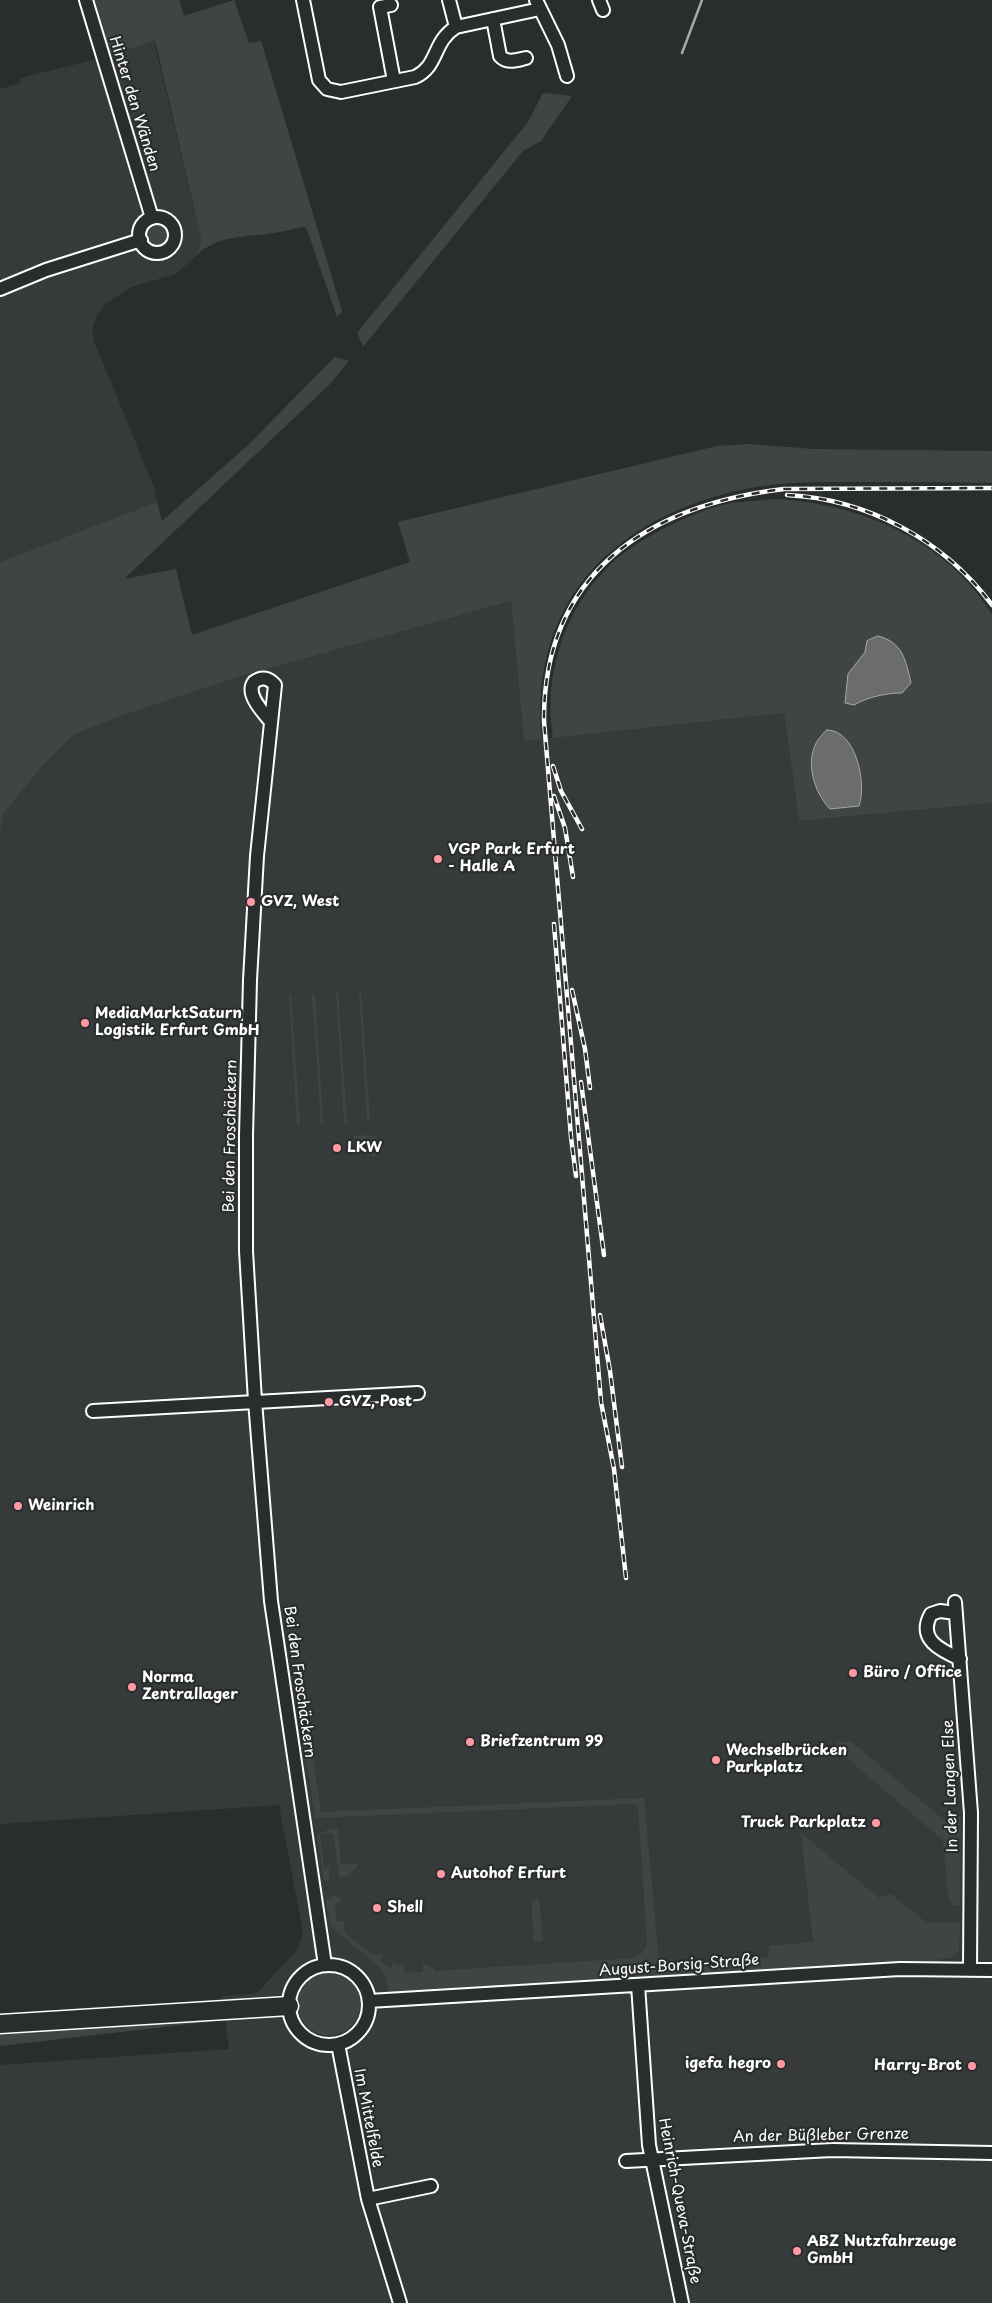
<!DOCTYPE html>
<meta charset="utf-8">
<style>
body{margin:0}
canvas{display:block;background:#2a2d2e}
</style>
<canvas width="992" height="2303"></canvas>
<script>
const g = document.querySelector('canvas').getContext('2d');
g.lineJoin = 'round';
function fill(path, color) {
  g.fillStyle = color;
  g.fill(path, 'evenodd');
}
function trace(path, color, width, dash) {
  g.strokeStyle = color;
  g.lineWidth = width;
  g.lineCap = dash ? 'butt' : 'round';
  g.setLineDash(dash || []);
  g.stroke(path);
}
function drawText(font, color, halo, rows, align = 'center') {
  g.font = font + ' "Playpen Sans",sans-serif';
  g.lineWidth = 4.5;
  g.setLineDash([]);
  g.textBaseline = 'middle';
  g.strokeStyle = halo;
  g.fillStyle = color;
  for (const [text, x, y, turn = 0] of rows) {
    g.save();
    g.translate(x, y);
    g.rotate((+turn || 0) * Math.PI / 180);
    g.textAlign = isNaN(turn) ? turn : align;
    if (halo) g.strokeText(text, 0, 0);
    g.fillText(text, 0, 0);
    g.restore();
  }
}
const built = new Path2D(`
 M155,40V46L201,238L198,254L176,274L131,287L119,295L106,304L97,315L92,329L94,341L155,490L157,502L0,562V89L20,83V78L110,56Z
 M511,601L524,741L784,713L799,821L992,803V2303H0V2065L229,2049L222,1996L257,1993L298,1949L303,1932L279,1805L0,1824V832L4,813L39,770L75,734L126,714L242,676Z`);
const green = new Path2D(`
 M93,0H179L184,16L234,0L249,43L261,41L342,311L337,317L306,227C296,227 288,231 279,232C250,238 221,233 198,254L201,238L155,40L110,56Z
 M543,93L572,96L541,141L523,151L363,347L357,333L528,122Z
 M147 235a10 10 0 1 1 20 0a10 10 0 1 1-20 0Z
 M335,357L349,361L329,385L124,579L176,569L192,635L410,562L398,522L717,446L749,444L813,449L992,451V483C949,482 906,482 863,482C826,482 787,481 750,488C618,514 528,599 542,739L524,741L511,601L242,676L126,714L75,734L39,770L4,813L0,832V562L157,502L162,521L247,446Z
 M776,499C859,503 946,540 992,614V803L799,821L784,713L553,738C543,675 564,610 610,565C625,550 645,539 663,529C683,519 704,509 727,504C743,501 759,501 776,499ZM865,652L908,669L911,683L902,693H887L862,700L848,674ZM827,730H833L830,809C809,787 814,764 818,737Z
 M359,991H361L370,1121H367Z
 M336,992H338L347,1122L344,1123Z
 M312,994H315L323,1124H321Z
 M289,995H291L300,1125L297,1126Z
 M370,1135L376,1137L380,1145L379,1153L373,1157L366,1154L353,1136Z
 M301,1679L321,1812L644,1798L659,1963L768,1957L769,1946L813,1942L801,1833L879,1898L891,1894L927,1923H960L959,1950L952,1958L938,1959V1964L401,1994L388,1992L386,1978L381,1968L333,1929L329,1919L326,1900L333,1895L340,1898L341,1902L335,1904L337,1922L344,1921L345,1933L374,1955H384L380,1960L390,1968L394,1963L398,1966L403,1965L404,1973L423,1972V1964L434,1968V1971L635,1958V1955L642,1953L647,1945L638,1807L633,1804L315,1818L294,1681Z
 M837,1742H852L945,1821L950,1815L961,1817L960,1905H953L948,1898L943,1840L836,1749Z
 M330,1829H338L341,1864H359L346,1877H339L333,1833L320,1835L324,1867L330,1866L329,1880L324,1881L317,1835Z
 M539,1899L543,1941L534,1942L531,1900Z
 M298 2004a31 31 0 1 1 62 0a31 31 0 1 1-62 0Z
 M216,2021L0,2046V2035L87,2027Z`);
const water = new Path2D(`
 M878,636C903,642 906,661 911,683L902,693C886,693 868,697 854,705L845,703L848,674L865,652L867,641Z
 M827,730C856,730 867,783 859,806L830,809C810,788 802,749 827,730Z`);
const stream = new Path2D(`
 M682,53L702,0`);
const minor = new Path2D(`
 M86,0L152,218
 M303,0L319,80L327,89L341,92L415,77C439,66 432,42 456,27L540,9
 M449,0L456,27
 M536,0L558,45L567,76
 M599,0L603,10
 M391,5L380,7L394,81
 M493,19L500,56C507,64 517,60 526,58
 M139 235a18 18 0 1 1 36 0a18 18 0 1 1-36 0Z
 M0,289L46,270L141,240
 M271,722C263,712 245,694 254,682C262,676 269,678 275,685L257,856L250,980L246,1135V1251L255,1401L271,1601L325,1965
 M93,1411L418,1393
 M955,1602L971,1813L970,1969
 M956,1613L940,1611L931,1614C917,1639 940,1650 960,1659
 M289 2005a40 40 0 1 1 80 0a40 40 0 1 1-80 0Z
 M638,1985L649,2145L682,2303
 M369,2001L900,1969L992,1970
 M338,2044L368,2199L400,2303
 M626,2161L832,2150L992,2153
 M368,2199L431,2186`);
const highway = new Path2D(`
 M0,2024L289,2006`);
const rail = new Path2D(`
 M787,495C867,499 944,540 992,605
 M553,766L561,791L582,829
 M554,796L565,828L573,877
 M554,924L571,1137L576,1176
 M572,990L585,1049L590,1088
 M581,1082L604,1255
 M600,1315L610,1371L622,1467
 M626,1578L614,1469L601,1402L544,721C543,573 649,505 784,489L992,488`);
const markers = [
 [438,859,5,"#ff9aa2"],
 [251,902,5,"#ff9aa2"],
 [85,1023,5,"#ff9aa2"],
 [337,1148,5,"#ff9aa2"],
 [329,1402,5,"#ff9aa2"],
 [18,1506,5,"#ff9aa2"],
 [853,1673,5,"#ff9aa2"],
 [132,1687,5,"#ff9aa2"],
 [470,1742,5,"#ff9aa2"],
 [716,1760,5,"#ff9aa2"],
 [876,1823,5,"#ff9aa2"],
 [441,1874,5,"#ff9aa2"],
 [377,1908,5,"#ff9aa2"],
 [781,2064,5,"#ff9aa2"],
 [972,2066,5,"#ff9aa2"],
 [797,2251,5,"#ff9aa2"]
];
const streetNames = [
 ["Hinter den Wänden",134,104,73],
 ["Bei den Froschäckern",231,1136,-89],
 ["Bei den Froschäckern",299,1682,82],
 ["In der Langen Else",951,1786,-92],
 ["August-Borsig-Straße",679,1966,-4],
 ["Im Mittelfelde",368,2118,79],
 ["An der Büßleber Grenze",821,2136,-1],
 ["Heinrich-Queva-Straße",679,2201,79]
];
const poiNames = [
 ["VGP Park Erfurt",448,850],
 ["- Halle A",448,867],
 ["GVZ, West",261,902],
 ["MediaMarktSaturn",95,1014],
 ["Logistik Erfurt GmbH",95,1031],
 ["LKW",347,1148],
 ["GVZ, Post",339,1402],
 ["Weinrich",28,1506],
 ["Büro / Office",863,1673],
 ["Norma",142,1678],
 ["Zentrallager",142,1695],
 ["Briefzentrum 99",480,1742],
 ["Wechselbrücken",726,1751],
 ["Parkplatz",726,1768],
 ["Truck Parkplatz",866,1823,"right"],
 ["Autohof Erfurt",451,1874],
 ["Shell",387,1908],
 ["igefa hegro",771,2064,"right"],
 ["Harry-Brot",962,2066,"right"],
 ["ABZ Nutzfahrzeuge",807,2242],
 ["GmbH",807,2259]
];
fill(built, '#373a3b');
fill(green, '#414445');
fill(water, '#6a6c6d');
trace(water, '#a6a7a7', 1);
trace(stream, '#a6a7a7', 2.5);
trace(minor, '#fff', 16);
trace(highway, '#fff', 21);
trace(minor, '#2a2d2e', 12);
trace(highway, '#2a2d2e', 18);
trace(rail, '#fff', 4.5);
trace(rail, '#2a2d2e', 2.5, [8]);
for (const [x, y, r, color] of markers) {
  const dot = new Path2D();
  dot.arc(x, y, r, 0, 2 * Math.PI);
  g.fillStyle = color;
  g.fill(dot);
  trace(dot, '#2a2d2e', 2);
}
drawText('15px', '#fff', '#2a2d2e', streetNames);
drawText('bold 15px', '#fff', '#2a2d2e', poiNames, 'left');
</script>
